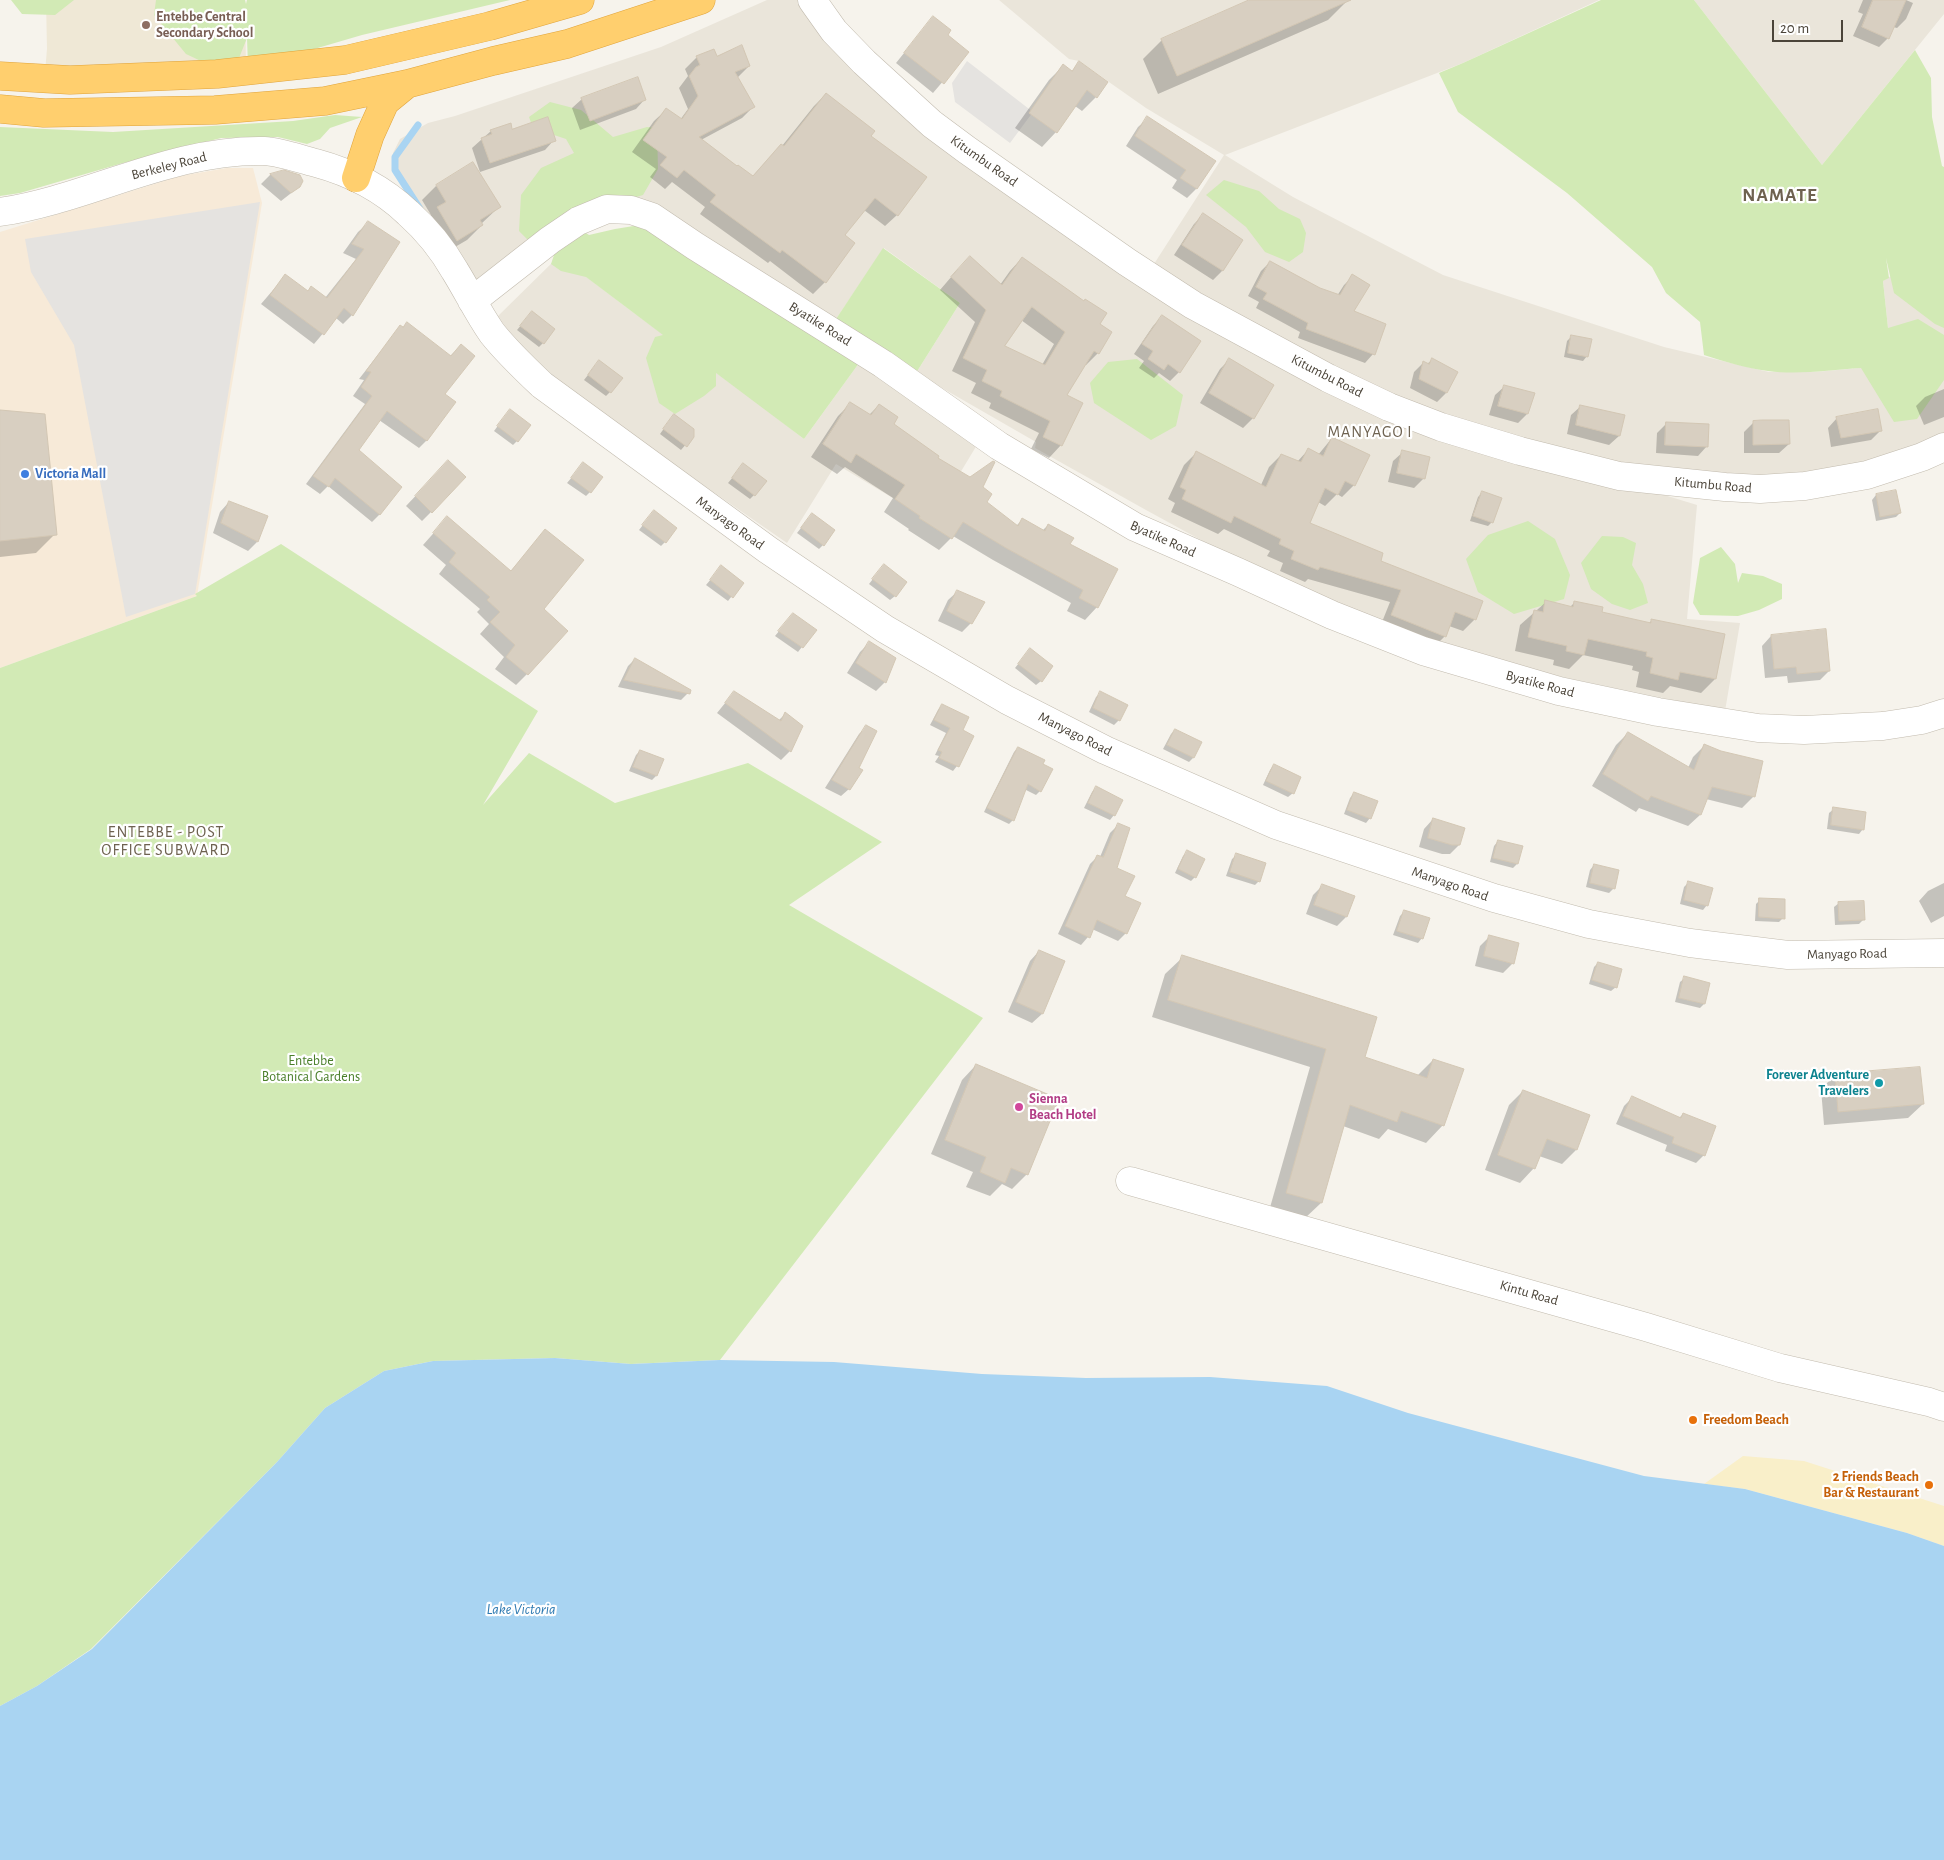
<!DOCTYPE html>
<style>
body{margin:0}
#map{position:relative;width:1944px;height:1860px;overflow:hidden;background:#f6f3ec;font-family:"Alegreya Sans",sans-serif}
canvas{display:block}
.scale{position:absolute;left:1772px;top:20px;width:71px;height:22px;box-sizing:border-box;border:2px solid #4b4439;border-top:0;padding-left:6px;font-size:15px;line-height:18px;white-space:nowrap;color:#4b4439;-webkit-text-stroke:4px #fff;paint-order:stroke}
</style>
<div id="map">
<canvas width="1944" height="1860"></canvas>
<div class="scale">20 m</div>
</div>
<script>
const g = document.querySelector('canvas').getContext('2d');
g.lineJoin = 'round';
function fill(path, color) {
  g.fillStyle = color;
  g.fill(path, 'evenodd');
}
function trace(path, color, width, dash) {
  g.strokeStyle = color;
  g.lineWidth = width;
  g.lineCap = dash ? 'butt' : 'round';
  g.setLineDash(dash || []);
  g.stroke(path);
}
function drawText(font, color, halo, rows, align = 'center') {
  g.font = font + ' "Alegreya Sans",sans-serif';
  g.lineWidth = 4.5;
  g.setLineDash([]);
  g.textBaseline = 'middle';
  g.strokeStyle = halo;
  g.fillStyle = color;
  for (const [text, x, y, turn = 0] of rows) {
    g.save();
    g.translate(x, y);
    g.rotate((+turn || 0) * Math.PI / 180);
    g.textAlign = isNaN(turn) ? turn : align;
    if (halo) g.strokeText(text, 0, 0);
    g.fillText(text, 0, 0);
    g.restore();
  }
}
const residential = new Path2D(`
 M767,0H801L839,49L1224,336L1661,494L1697,505L1687,619L1740,623L1725,711L1491,662L1373,618L1254,569L1146,510L1035,448L1036,442L916,373L960,303L884,248L834,322L646,203L538,243L472,289L393,172V153L400,139L428,123L455,116L661,47Z
 M999,0H1599L1463,63L1225,155L1293,197L1443,275L1664,347L1769,372H1815L1892,365L1883,281L1924,256L1944,238V442L1899,463L1724,483L1539,447L1369,387L1214,302L1154,264L1224,155L1146,108L1079,61L1069,59Z
 M1694,0H1944V14L1822,165Z
 M559,256L630,310L755,401L804,439L862,359L980,440L931,521L836,464L787,543L573,395L522,351L498,316Z`);
const commercial = new Path2D(`
 M227,168H253L262,203L197,596L0,668V232L180,176Z`);
const education = new Path2D(`
 M46,0H245L246,69L44,84L47,49Z`);
const green = new Path2D(`
 M11,0H74L55,15L22,14Z
 M156,0H245L246,4L247,0H510L362,35L246,69L248,66L247,38L239,58L222,71L186,54L154,15Z
 M1601,0H1694L1822,165L1915,50L1931,78L1932,117L1942,166L1944,167V328L1935,324L1894,293L1886,258L1889,278L1883,281L1888,328L1918,319L1944,335V380L1917,419L1894,422L1861,368C1831,370 1798,375 1768,371C1746,368 1725,362 1704,355L1700,322L1666,293L1652,267L1567,193L1458,112L1439,73L1463,63Z
 M550,102L581,110L613,137L647,127L657,128L658,169L643,195L620,202L533,245L519,231L521,195L541,168L574,153L566,139L533,128L529,117Z
 M335,115L362,117L330,128L320,139L307,144L278,137L221,138L123,163L20,193L0,196V127L113,132L293,121Z
 M1224,180L1259,191L1279,209L1300,219L1306,233L1303,252L1289,262L1265,252L1246,227L1206,195Z
 M646,224L862,359L804,439L716,373V386L704,396L675,414L659,403L646,358L655,337L663,335L586,277L561,271L551,264L557,246L586,233L589,235L615,229Z
 M883,248L960,303L916,373L834,322Z
 M1137,359L1183,395L1176,426L1151,440L1094,403L1090,383L1108,362Z
 M1528,521L1555,539L1570,575L1564,599L1514,614L1478,592L1466,559L1488,535Z
 M1602,536L1623,537L1636,543L1632,565L1643,584L1648,603L1630,610L1612,604L1591,589L1581,563Z
 M281,544L538,711L483,805L529,753L615,803L748,763L882,842L789,905L983,1018L720,1360L631,1364L555,1358L433,1361L384,1371L325,1408L277,1462L91,1649L37,1686L0,1706V668L197,596L195,594Z
 M1721,547L1735,564L1738,583L1742,573L1763,576L1782,584V599L1759,610L1738,616L1700,615L1693,603L1700,558Z`);
const sand = new Path2D(`
 M1743,1456L1804,1461L1944,1506V1546L1907,1533L1745,1489L1704,1484Z`);
const parking = new Path2D(`
 M967,61L1033,112L1010,143L955,102L952,83Z
 M260,202L195,594L126,617L74,345L31,272L25,239Z`);
const water = new Path2D(`
 M555,1358L631,1364L720,1360L834,1362L982,1374L1086,1378L1210,1377L1327,1386L1408,1413L1644,1476L1745,1489L1907,1533L1944,1546V1860H0V1706L37,1686L92,1649L277,1462L325,1408L384,1371L433,1361Z`);
const shadow = new Path2D(`
 M1253,0L1347,1L1328,20L1158,94L1143,59L1162,40Z
 M1863,0H1906L1913,3L1906,19L1897,28L1893,27L1888,38L1879,47L1853,36L1863,14L1858,12Z
 M933,17L946,35L968,52L933,93L896,63Z
 M697,57H717L749,66L737,78L753,107L742,118L701,140L752,177L781,145L782,146L814,106L826,94L870,136L897,215L885,226L864,210L843,236L854,243L825,282L813,294L770,261L768,263L700,214L705,207L672,182L665,189L650,177L656,169L632,152L654,121L666,110L680,120L688,109L679,88L688,76L685,69Z
 M1079,63L1096,97L1082,111L1075,106L1056,132L1042,147L1015,128L1049,80L1063,66L1071,72Z
 M582,99H645L636,109L580,130L572,108Z
 M1148,118L1214,161L1196,189L1187,198L1172,188L1177,180L1126,146L1138,127Z
 M491,131L554,140L545,150L480,172L472,148Z
 M284,172L299,187L281,201L261,184L270,175Z
 M436,186L499,207L481,224L482,225L467,240L443,254L424,223L431,215L422,200Z
 M1203,215L1241,240L1222,271L1213,280L1174,255L1194,224Z
 M368,223L399,242L352,315L343,324L336,318L314,344L261,304L285,276L307,292L311,288L325,298L356,259L343,253L358,232Z
 M1022,258L1098,325V353L1086,365L1085,364L1066,396L1061,445L1049,458L1031,449L1039,433L989,408L991,403L971,393L976,383L952,371L975,322L940,290L958,269L1000,285L1010,271ZM1021,320L1054,344L1042,365L1003,346Z
 M1270,262L1319,289L1337,296L1344,285L1353,276L1352,312L1373,354L1365,363L1298,338L1300,332L1256,308L1259,302L1248,296L1261,271Z
 M532,312L543,343L539,347L517,330Z
 M1162,317L1179,372L1170,381L1159,373L1154,378L1139,368L1144,361L1134,354L1153,326Z
 M400,327L450,356L461,346L427,440L419,448L379,420L357,450L380,514L372,522L328,486L320,494L306,484L365,404L353,396L364,380L359,379Z
 M1571,337L1587,356L1583,361L1564,357L1567,341Z
 M1229,360L1272,385L1253,418L1243,428L1200,403L1220,369Z
 M1432,360L1456,372L1446,393L1437,402L1410,388L1414,372L1424,362L1427,364Z
 M595,366L610,392L606,396L584,380Z
 M1505,386L1527,414L1518,423L1489,415L1495,395Z
 M1944,389V417L1924,425L1916,406L1925,397Z
 M851,403L869,415L879,405L892,425L936,458L981,488L986,503L1016,526L1022,520L1042,531L1048,525L1069,545L1097,607L1085,620L1067,611L1071,603L993,560L953,536L939,550L908,530L909,529L884,512L893,498L845,467L837,474L811,457L838,416Z
 M1581,406L1619,436L1609,445L1567,434L1571,415Z
 M0,411L55,534L36,553L0,557Z
 M506,415L517,441L513,445L494,431Z
 M1837,418L1881,430L1871,440L1831,447L1828,428Z
 M670,420L693,436L681,450L660,434Z
 M1667,423L1707,446L1698,456L1656,453L1657,433Z
 M1753,423L1789,444L1779,453H1744V432Z
 M1332,438L1354,485L1342,497L1337,494L1325,506L1318,502L1309,524L1380,562L1475,619L1463,631L1449,626L1445,636L1433,648L1380,627L1390,602L1308,579L1305,582L1280,571L1283,563L1267,556L1270,551L1224,529L1218,534L1171,512L1175,503L1168,499L1184,465L1196,453L1261,485L1269,467L1281,455L1297,462L1308,450L1318,455Z
 M1403,452L1424,478L1414,488L1388,482L1393,461Z
 M583,464L590,492L586,496L567,483Z
 M743,465L754,495L750,499L728,483Z
 M439,471L431,512L422,521L406,506Z
 M1482,493L1492,522L1488,526L1470,521L1478,497Z
 M1876,495L1900,513L1896,517L1876,521L1872,500Z
 M229,502L266,517L257,542L248,551L213,533L220,512Z
 M650,516L665,542L661,546L639,530Z
 M447,518L510,572L545,531L542,609L527,674L516,685L495,669L504,657L480,634L489,624L477,612L480,609L439,574L446,565L423,545Z
 M808,519L823,545L819,549L797,533Z
 M721,567L742,583L728,601L706,585Z
 M880,570L895,596L890,600L869,584Z
 M958,591L971,623L962,632L938,621L948,600Z
 M1546,602L1570,607L1575,602L1600,613L1648,624L1652,620L1715,679L1701,693L1670,686L1663,693L1636,687L1639,672L1632,670L1633,666L1583,655L1569,669L1553,665L1554,660L1515,651L1520,625Z
 M789,619L815,630L798,652L775,636Z
 M1771,636L1829,671L1820,680L1788,683L1787,676L1765,678L1762,646Z
 M869,643L885,682L876,691L847,673L860,652Z
 M1026,654L1041,681L1036,685L1015,668Z
 M635,659L688,693L681,700L618,687L628,666Z
 M734,692L778,721L785,714L790,751L781,760L717,713Z
 M1101,693L1119,720L1114,725L1089,712L1096,697Z
 M942,705L961,731L972,737L957,766L953,771L935,762L939,756L935,755L946,733L930,725L938,710Z
 M867,727L849,789L841,796L825,788L859,734Z
 M1175,730L1200,742L1193,758L1189,762L1163,749L1171,734Z
 M1628,733L1688,768L1693,757L1704,746L1754,796L1742,808L1706,799L1700,815L1688,826L1639,808L1636,812L1592,786L1616,745Z
 M1018,748L1040,791L1036,795L1024,789L1013,820L1009,824L984,812L1014,752Z
 M640,751L656,776L652,780L629,771L636,755Z
 M1274,765L1293,793L1288,797L1263,785L1270,770Z
 M1096,788L1114,815L1110,820L1084,808L1092,792Z
 M1354,793L1370,818L1366,823L1344,814L1350,798Z
 M1834,809L1863,829L1859,834L1827,829L1829,813Z
 M1433,819L1459,845L1450,854H1442L1419,847L1424,829Z
 M1118,825L1116,869L1123,897L1126,933L1118,941L1092,929L1088,937L1081,945L1058,934L1090,864L1098,856L1100,857L1110,833Z
 M1498,841L1517,864L1513,868L1490,862L1494,846Z
 M1188,852L1195,877L1191,881L1175,873L1183,856Z
 M1237,855L1259,881L1255,885L1226,876L1232,859Z
 M1594,865L1614,888L1609,893L1586,887L1590,870Z
 M1688,883L1707,905L1703,910L1680,904L1684,887Z
 M1944,883V916L1931,923L1919,901L1928,891Z
 M1322,886L1346,917L1337,926L1306,914L1313,895Z
 M1760,900L1783,918L1779,922L1755,921L1756,904Z
 M1839,903L1863,920L1859,924L1835,925L1834,907Z
 M1404,912L1422,938L1418,943L1393,935L1400,916Z
 M1489,937L1517,944L1512,964L1503,973L1475,966L1480,946Z
 M1039,951L1064,962L1042,1014L1032,1023L1008,1012L1030,961Z
 M1183,957L1364,1058L1417,1076L1433,1060L1443,1125L1426,1143L1388,1129L1379,1139L1343,1126L1321,1203L1303,1220L1269,1211L1310,1067L1152,1017L1165,974Z
 M1598,963L1616,987L1611,991L1589,984L1594,967Z
 M1685,978L1704,1004L1700,1008L1675,1002L1680,982Z
 M976,1065L1027,1174L1012,1189L1002,1184L990,1196L966,1187L973,1172L931,1154L962,1080Z
 M1835,1075L1923,1104L1908,1118L1824,1125L1821,1089Z
 M1523,1091L1588,1116L1576,1150L1562,1164L1539,1156L1534,1168L1520,1183L1485,1170L1509,1105Z
 M1632,1098L1679,1118L1683,1114L1704,1155L1696,1163L1665,1151L1667,1145L1616,1124L1624,1106Z`);
const stream = new Path2D(`
 M418,125L395,157V170L420,209`);
const building = new Path2D(`
 M1249,0H1351L1177,76L1161,39Z
 M1873,0H1906L1889,39L1862,27Z
 M933,16L951,30L948,35L969,52L944,84L904,53Z
 M742,45L750,66L735,72L755,107L699,137L737,166L738,165L753,176L781,144L784,146L826,93L875,131L871,136L927,177L898,216L875,198L845,235L855,243L826,283L782,250L780,253L710,202L716,195L684,170L677,178L660,165L667,157L643,140L666,108L682,119L698,96L689,76L696,67L700,65L696,56L714,49L717,56Z
 M1079,61L1108,82L1097,98L1087,90L1057,133L1029,113L1063,64L1072,71Z
 M638,77L646,100L590,121L581,98Z
 M1147,116L1216,161L1197,189L1180,178L1186,170L1135,136Z
 M548,117L556,141L490,163L481,138L492,134L490,130L511,123L512,129Z
 M473,162L501,207L480,220L483,225L457,241L437,207L446,202L436,185Z
 M284,170L300,175L303,181L300,187L291,193L270,174Z
 M1203,213L1243,240L1223,271L1182,245Z
 M368,221L400,242L353,316L344,308L324,335L270,295L285,274L308,291L311,286L327,298L364,249L352,244Z
 M970,256L1002,285L1022,257L1084,301L1085,299L1107,313L1100,324L1112,332L1099,354L1094,351L1067,395L1083,403L1062,446L1043,437L1050,421L1000,396L1002,391L982,381L987,370L963,358L986,310L951,277ZM1032,307L1065,332L1045,365L1005,346Z
 M1270,261L1320,288L1340,295L1352,274L1370,285L1354,311L1386,324L1375,355L1306,329L1308,323L1263,299L1267,293L1256,287Z
 M532,311L555,329L544,344L520,326Z
 M1162,315L1201,341L1180,373L1168,364L1164,370L1148,359L1153,351L1142,344Z
 M407,322L451,356L461,344L475,356L445,394L456,402L427,441L387,411L359,450L402,487L380,515L335,478L329,487L313,476L372,396L361,387L371,372L366,371L400,325L403,327Z
 M1571,335L1592,339L1588,357L1568,353Z
 M1229,358L1274,385L1254,419L1209,393Z
 M1432,358L1458,372L1447,393L1419,379L1423,361L1429,364Z
 M599,360L623,378L611,393L588,375Z
 M1504,385L1535,393L1528,414L1498,406Z
 M850,402L871,415L879,404L898,417L894,424L939,456L938,458L970,477L993,461L995,462L983,487L992,494L987,502L1018,526L1022,518L1045,531L1048,524L1074,538L1070,544L1118,569L1098,608L1079,598L1083,590L1006,548L963,522L952,539L919,518L920,516L895,499L905,485L856,454L851,463L823,444Z
 M1580,405L1625,415L1620,436L1576,425Z
 M510,409L531,425L518,442L497,426Z
 M1878,409L1882,431L1841,438L1836,417Z
 M0,410L45,414L57,535L0,541Z
 M674,414L694,429V437L687,447L663,429Z
 M1762,420H1789L1790,444L1753,445V421Z
 M1666,422L1709,424L1708,447L1665,445Z
 M1332,437L1370,455L1355,486L1345,481L1338,495L1325,488L1310,523L1383,553L1381,561L1483,601L1476,620L1455,612L1446,637L1391,615L1401,590L1320,567L1318,570L1291,559L1294,551L1279,544L1281,539L1234,516L1231,523L1182,499L1186,490L1180,487L1196,451L1266,487L1281,454L1301,462L1308,448L1323,456Z
 M1402,450L1430,457L1425,479L1397,473Z
 M448,460L466,477L432,513L415,496Z
 M583,462L603,477L591,493L571,478Z
 M743,463L767,481L755,496L732,478Z
 M1896,490L1901,513L1880,517L1876,494Z
 M1482,491L1502,498L1493,523L1473,516Z
 M229,501L268,516L258,542L221,523Z
 M654,510L677,528L666,543L642,525Z
 M812,513L835,530L824,546L801,528Z
 M447,516L511,571L545,529L584,560L544,609L568,631L528,675L506,657L515,645L490,622L500,612L487,600L490,597L449,562L456,553L433,533Z
 M884,564L907,582L896,597L872,579Z
 M721,565L744,583L733,598L710,580Z
 M957,590L985,602L972,624L947,611Z
 M1545,600L1573,607L1574,601L1603,607L1602,612L1651,623V619L1725,634L1716,679L1680,672L1678,680L1650,673L1653,658L1646,656L1647,652L1588,639L1584,655L1566,651L1567,646L1528,637L1534,610L1543,612Z
 M793,613L817,630L803,648L778,631Z
 M1826,629L1830,671L1797,674L1796,667L1774,669L1771,635Z
 M869,641L896,658L886,683L856,663Z
 M1030,648L1053,666L1042,682L1018,664Z
 M635,658L691,690L690,694L624,680Z
 M734,691L781,721L785,712L803,726L791,752L725,703Z
 M1100,691L1128,705L1120,721L1093,708Z
 M942,704L969,717L963,730L974,736L959,767L939,758L942,752L938,750L950,728L934,720Z
 M866,725L877,731L859,768L863,770L850,790L832,780Z
 M1175,729L1202,742L1194,758L1167,745Z
 M1628,732L1694,770L1704,744L1721,751L1763,761L1755,797L1712,787L1701,815L1651,796L1648,801L1603,774Z
 M1018,747L1045,760L1043,764L1053,769L1041,792L1028,784L1014,821L987,808Z
 M640,750L664,759L657,776L633,767Z
 M1274,764L1301,777L1294,794L1266,781Z
 M1096,786L1123,800L1115,816L1088,803Z
 M1354,792L1378,801L1371,819L1347,810Z
 M1833,807L1866,812L1864,830L1831,825Z
 M1433,818L1465,828L1460,845H1452L1428,838Z
 M1118,823L1130,828L1117,868L1135,876L1125,896L1141,903L1127,934L1097,920L1090,938L1065,926L1097,855L1103,857Z
 M1498,840L1523,846L1518,864L1493,858Z
 M1187,850L1205,859L1196,878L1178,869Z
 M1236,853L1266,863L1260,882L1230,872Z
 M1594,864L1619,870L1615,889L1590,883Z
 M1688,881L1713,888L1708,906L1684,900Z
 M1322,884L1355,896L1347,917L1314,905Z
 M1759,898L1785,899V919L1759,917Z
 M1864,901L1865,920L1839,921L1838,902Z
 M1404,910L1430,918L1423,939L1397,931Z
 M1489,935L1519,943L1514,964L1484,956Z
 M1039,950L1065,961L1043,1014L1016,1002Z
 M1182,955L1377,1017L1365,1057L1427,1078L1433,1059L1464,1069L1444,1126L1401,1111L1397,1122L1350,1105L1322,1203L1286,1193L1326,1049L1168,1000Z
 M1598,962L1622,969L1617,988L1592,980Z
 M1684,976L1710,983L1705,1004L1679,998Z
 M976,1064L1059,1099L1028,1175L1011,1168L1005,1183L980,1172L986,1157L945,1140Z
 M1920,1067L1924,1104L1838,1112L1835,1074Z
 M1523,1090L1590,1115L1577,1150L1547,1139L1535,1169L1498,1155Z
 M1632,1096L1681,1118L1683,1113L1716,1126L1705,1156L1672,1143L1674,1137L1623,1116Z`);
const street = new Path2D(`
 M812,0L834,31L864,62L932,124L967,150L1127,262L1193,305L1328,378L1389,407L1441,427L1520,451L1619,476L1725,487L1760,489L1805,486L1867,475L1922,457L1944,447
 M0,212C89,199 171,149 264,151C281,152 300,159 316,163C349,172 382,188 408,213C426,229 443,250 455,271C468,292 478,313 492,333C507,352 524,368 542,385L768,550L885,629L1007,700L1105,750L1276,825L1494,898L1589,924L1690,943L1788,955L1944,953
 M472,301L550,240L578,221L607,209L631,210L652,217L695,246L883,364L999,446L1135,527L1238,572L1332,615L1423,651L1559,691L1658,712L1758,728L1804,730L1883,726L1922,720L1944,713
 M1130,1181L1646,1327L1780,1368L1929,1402L1944,1407`);
const highway = new Path2D(`
 M0,76L70,80L217,74L345,60L490,26L580,0
 M0,109L44,113L215,110L325,101L407,84L493,61L567,44L701,0
 M356,178L370,135L385,102L407,84`);
const markers = [
 [146,25,5,"#8d6e63"],
 [25,474,5,"#3f7fe0"],
 [1879,1083,5,"#0f9aa8"],
 [1019,1107,5,"#d1479c"],
 [1693,1420,5,"#e8710a"],
 [1929,1485,5,"#e8710a"]
];
const educationNames = [
 ["Entebbe Central",156,17],
 ["Secondary School",156,33]
];
const streetNames = [
 ["Kitumbu Road",984,161,35],
 ["Berkeley Road",169,166,-14],
 ["Byatike Road",820,324,32],
 ["Kitumbu Road",1327,376,27],
 ["Kitumbu Road",1713,485,5],
 ["Manyago Road",730,523,36],
 ["Byatike Road",1163,539,24],
 ["Byatike Road",1540,684,15],
 ["Manyago Road",1075,734,27],
 ["Manyago Road",1450,884,19],
 ["Manyago Road",1847,954,-1],
 ["Kintu Road",1529,1293,16]
];
const shopNames = [
 ["Victoria Mall",35,474]
];
const parkNames = [
 ["Entebbe",311,1061],
 ["Botanical Gardens",311,1077]
];
const cultureNames = [
 ["Forever Adventure",1869,1075],
 ["Travelers",1869,1091]
];
const hotelNames = [
 ["Sienna",1029,1099],
 ["Beach Hotel",1029,1115]
];
const foodNames = [
 ["Freedom Beach",1703,1420],
 ["2 Friends Beach",1919,1477,"right"],
 ["Bar & Restaurant",1919,1493,"right"]
];
const waterNames = [
 ["Lake Victoria",521,1609]
];
const quarterNames = [
 ["MANYAGO I",1370,432],
 ["ENTEBBE - POST",166,832],
 ["OFFICE SUBWARD",166,850]
];
const districtNames = [
 ["NAMATE",1780,195]
];
fill(residential, '#eae5da');
fill(commercial, '#f7ead8');
fill(education, '#efe8d6');
fill(green, '#d2eab5');
fill(sand, '#f9efc9');
fill(parking, '#e5e3e0');
fill(water, '#a9d4f2');
fill(shadow, '#0003');
trace(stream, '#a9d4f2', 7);
fill(building, '#d8cfc1');
trace(building, '#d3c7b4', 1);
trace(street, '#c2bbae', 29);
trace(highway, '#e0a43c', 29);
trace(street, '#fff', 28);
trace(highway, '#ffcf6e', 28);
for (const [x, y, r, color] of markers) {
  const dot = new Path2D();
  dot.arc(x, y, r, 0, 2 * Math.PI);
  g.fillStyle = color;
  g.fill(dot);
  trace(dot, '#fff', 2);
}
drawText('bold 14px', '#785e54', '#fff', educationNames, 'left');
drawText('14px', '#4b4439', '#fff', streetNames);
drawText('bold 14px', '#366cbe', '#fff', shopNames, 'left');
drawText('14px', '#4a7f2a', '#fff', parkNames);
drawText('bold 14px', '#0d838f', '#fff', cultureNames, 'right');
drawText('bold 14px', '#b23c85', '#fff', hotelNames, 'left');
drawText('bold 14px', '#c56008', '#fff', foodNames, 'left');
drawText('italic 15px', '#2e7ab2', '#fff', waterNames);
g.letterSpacing = '1px';
drawText('16px', '#6e6250', '#fff', quarterNames);
g.letterSpacing = '0px';
g.letterSpacing = '1px';
drawText('bold 19px', '#6e6250', '#fff', districtNames);
g.letterSpacing = '0px';
</script>
